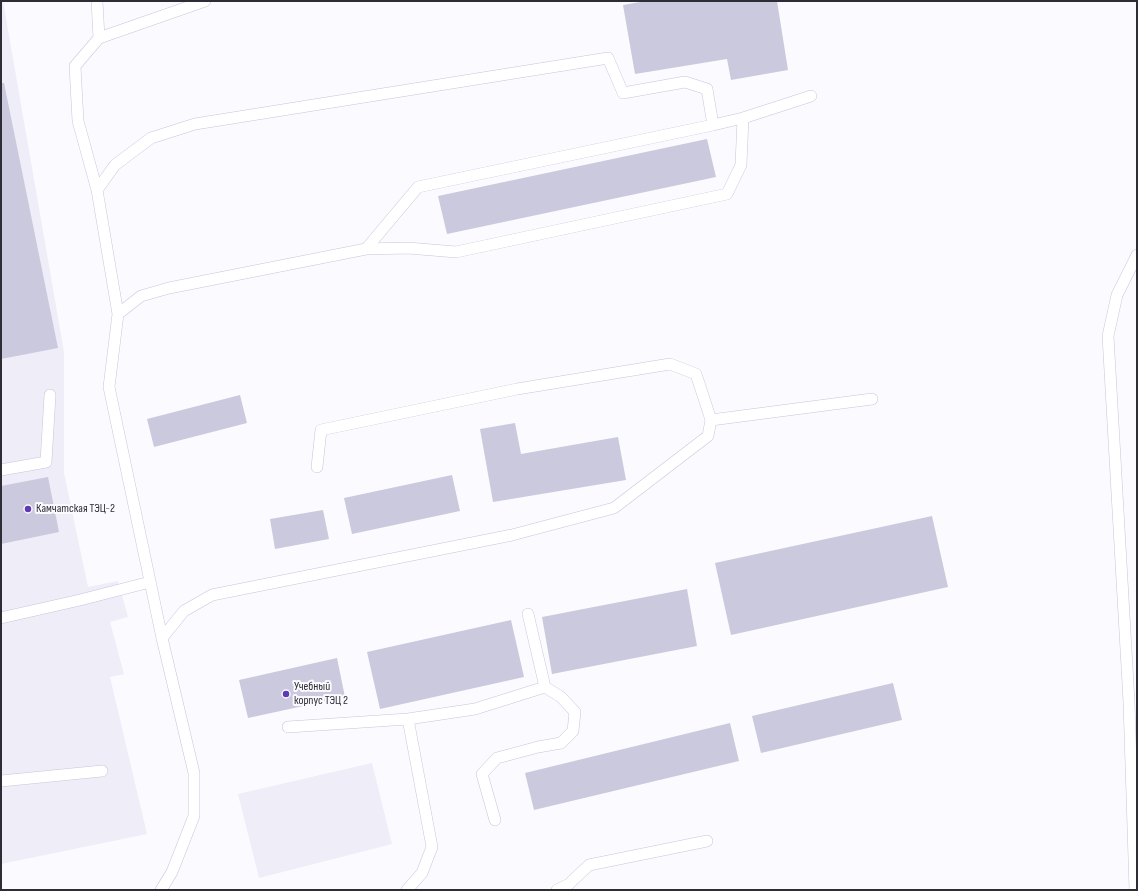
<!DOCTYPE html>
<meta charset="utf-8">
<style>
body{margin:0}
#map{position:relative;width:1138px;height:891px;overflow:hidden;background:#fbfaff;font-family:"Sofia Sans Condensed",sans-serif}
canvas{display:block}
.frame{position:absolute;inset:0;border:2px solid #2e2d35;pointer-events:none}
</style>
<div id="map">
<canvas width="1138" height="891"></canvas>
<div class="frame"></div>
</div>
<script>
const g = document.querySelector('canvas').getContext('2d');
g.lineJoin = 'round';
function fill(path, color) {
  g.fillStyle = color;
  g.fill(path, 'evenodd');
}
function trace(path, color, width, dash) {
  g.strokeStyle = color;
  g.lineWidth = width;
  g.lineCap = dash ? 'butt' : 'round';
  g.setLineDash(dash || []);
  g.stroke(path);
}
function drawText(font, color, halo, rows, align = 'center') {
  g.font = font + ' "Sofia Sans Condensed",sans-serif';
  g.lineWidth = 4;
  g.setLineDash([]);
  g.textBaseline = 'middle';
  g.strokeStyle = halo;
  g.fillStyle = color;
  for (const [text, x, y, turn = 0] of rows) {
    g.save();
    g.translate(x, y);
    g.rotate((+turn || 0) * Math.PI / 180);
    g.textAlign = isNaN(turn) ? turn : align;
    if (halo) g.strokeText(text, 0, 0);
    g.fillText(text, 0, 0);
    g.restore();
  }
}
const built = new Path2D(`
 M1,1H3L64,352V473L88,587L118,581L128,617L110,622L124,674L110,677L147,834L1,864Z
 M372,763L392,844L259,878L238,794Z`);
const building = new Path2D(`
 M646,1H777L788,70L731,80L727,59L635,74L623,5Z
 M1,83H4L58,348L1,359Z
 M707,139L716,177L447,234L438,196Z
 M240,395L247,423L154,447L147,419Z
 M515,423L521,454L618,437L626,480L493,502L480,429Z
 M452,475L460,511L352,534L344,498Z
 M48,477L59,532L1,544V486Z
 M323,510L329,539L275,549L270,519Z
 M932,516L948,587L731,635L715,563Z
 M687,589L697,646L552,674L542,617Z
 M511,620L524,677L380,709L367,652Z
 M337,658L345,697L248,718L239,680Z
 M893,683L902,720L761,753L752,716Z
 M730,723L739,761L534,810L525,773Z`);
const lane = new Path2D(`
 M97,1L99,38
 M97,190L115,165L151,138L195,124L608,58L623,93L685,82L707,89L713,125L743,118
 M366,249L418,187L713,125
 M118,314L97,190L78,121L75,66L99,38L205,1
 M317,467L321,430L517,389L670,364L696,374L711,420
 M1,470L46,462L50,395
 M528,614L545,687
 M1,618L80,600L150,582
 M162,638L184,611L212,595L512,535L614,508L708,436L711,420L872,399
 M408,719L475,709L545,687L561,697L575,712L573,731L561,743L538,747L497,758L482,774L495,820
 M288,727L408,719L432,847L422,873L407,890
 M1,781L102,771
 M161,890L172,872L194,816V773L162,638L109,387L118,314L141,296L169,288L366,249L408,248L456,252L727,194L741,165L743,118L811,96
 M557,890L569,884L589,865L707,841
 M1135,890L1129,702L1108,336L1117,295L1137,255`);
const markers = [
 [28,509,4,"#5f3bb3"],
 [286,694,4,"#5f3bb3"]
];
const poiNames = [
 ["Камчатская ТЭЦ-2",36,509],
 ["Учебный",294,687],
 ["корпус ТЭЦ 2",294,701]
];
fill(built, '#eeedf8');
fill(building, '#cbc9dd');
trace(lane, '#c8c5da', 12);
trace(lane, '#fff', 11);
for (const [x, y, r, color] of markers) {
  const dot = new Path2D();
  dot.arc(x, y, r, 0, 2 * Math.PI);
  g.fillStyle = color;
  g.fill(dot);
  trace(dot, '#fbfaff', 1.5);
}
drawText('12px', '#2e2d35', '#fbfaff', poiNames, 'left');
</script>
